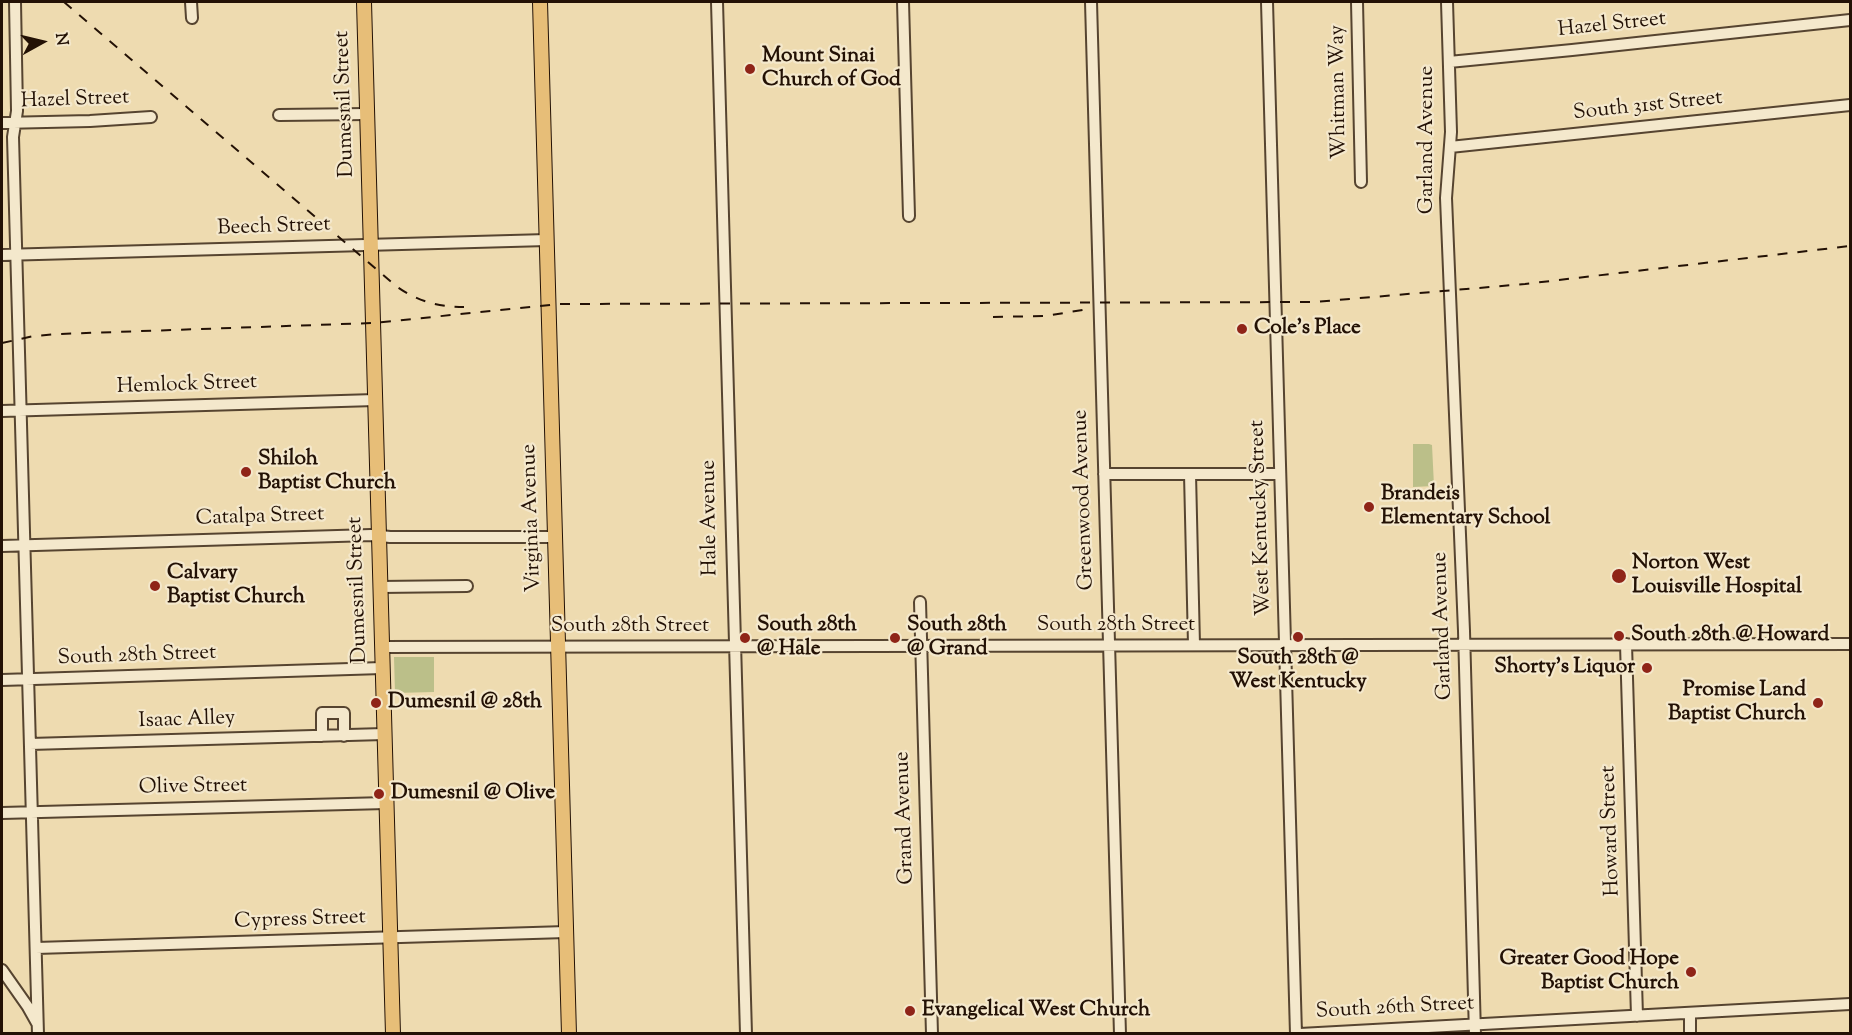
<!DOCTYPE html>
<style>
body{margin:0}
#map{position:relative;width:1852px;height:1035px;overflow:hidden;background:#eedbb0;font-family:"Sorts Mill Goudy",serif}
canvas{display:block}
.frame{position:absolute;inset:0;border:3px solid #231105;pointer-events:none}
.north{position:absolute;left:12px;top:12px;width:60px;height:60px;-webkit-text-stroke:4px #f4e8cc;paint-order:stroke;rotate:82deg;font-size:16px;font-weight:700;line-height:24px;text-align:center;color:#231105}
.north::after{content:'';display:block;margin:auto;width:21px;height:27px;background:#231105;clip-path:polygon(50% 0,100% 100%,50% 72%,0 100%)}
</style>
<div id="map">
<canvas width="1852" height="1035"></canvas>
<div class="frame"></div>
<div class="north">N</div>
</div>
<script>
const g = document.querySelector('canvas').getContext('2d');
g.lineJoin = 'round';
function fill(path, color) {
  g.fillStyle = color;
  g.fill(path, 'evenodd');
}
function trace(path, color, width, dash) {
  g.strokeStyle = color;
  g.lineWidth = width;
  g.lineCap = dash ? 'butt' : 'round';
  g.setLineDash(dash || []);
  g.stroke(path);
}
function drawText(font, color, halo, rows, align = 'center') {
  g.font = font + ' "Sorts Mill Goudy",serif';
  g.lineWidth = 4.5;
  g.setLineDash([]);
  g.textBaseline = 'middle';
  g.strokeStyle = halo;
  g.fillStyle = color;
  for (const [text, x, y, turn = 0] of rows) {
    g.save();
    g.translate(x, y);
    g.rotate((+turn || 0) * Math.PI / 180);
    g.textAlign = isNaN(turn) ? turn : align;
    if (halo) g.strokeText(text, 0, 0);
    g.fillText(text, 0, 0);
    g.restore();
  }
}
const green = new Path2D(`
 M1413,444H1429L1432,445L1434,486L1413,487Z
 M394,657H434V692L395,693Z`);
const minor = new Path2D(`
 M15,2L17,111L13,137L38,1034
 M191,2L192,18
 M717,2L746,1034
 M903,2L909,216
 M1091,2L1120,1034
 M1267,2L1296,1034
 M1357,2L1361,182
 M1447,2L1451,132L1446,198L1464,631L1475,1034
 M1449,62L1572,50L1850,20
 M279,115L367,114
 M2,123L90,121L151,117
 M1450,147L1850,105
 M2,255L547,240
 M2,411L375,400
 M1104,474H1280
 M1190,474L1194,645
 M2,546L371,535L390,537H555
 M380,587L467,586
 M920,602L932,1034
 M1626,644L1637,1016
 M382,647L1850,644
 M2,680L382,668
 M322,736V713H344V736
 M30,744L384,734
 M2,813L386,803
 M36,948L566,932
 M2,970L28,1007L37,1023
 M1690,1013V1034
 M1300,1034L1850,1004`);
const major = new Path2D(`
 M364,2L393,1034
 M540,2L569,1034`);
const rail = new Path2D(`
 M64,2L396,286C417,301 438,307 464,307
 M993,317L1046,316L1088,309
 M2,343L34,336L58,334L373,323L560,304L1314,302L1525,284L1850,246`);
const markers = [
 [750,69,6,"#8f2418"],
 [1242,329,6,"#8f2418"],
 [246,472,6,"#8f2418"],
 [1369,507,6,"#8f2418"],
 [1619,576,8,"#8f2418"],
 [155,586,6,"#8f2418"],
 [1619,636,6,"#8f2418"],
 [1298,637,6,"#8f2418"],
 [745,638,6,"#8f2418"],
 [895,638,6,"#8f2418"],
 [1647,668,6,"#8f2418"],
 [376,703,6,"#8f2418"],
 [1818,703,6,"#8f2418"],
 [379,794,6,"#8f2418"],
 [1691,972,6,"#8f2418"],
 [910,1011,6,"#8f2418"]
];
const streetNames = [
 ["Hazel Street",1612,26,-6],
 ["Whitman Way",1340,92,-91],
 ["Hazel Street",75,101,-2],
 ["Dumesnil Street",346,104,-92],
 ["South 31st Street",1648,107,-6],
 ["Garland Avenue",1428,140,-90],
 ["Beech Street",274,228,-2],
 ["Hemlock Street",187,386,-2],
 ["Greenwood Avenue",1085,500,-92],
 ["Catalpa Street",260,518,-2],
 ["Virginia Avenue",533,518,-92],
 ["Hale Avenue",711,518,-91],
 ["West Kentucky Street",1262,518,-92],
 ["Dumesnil Street",359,590,-92],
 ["South 28th Street",1116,626],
 ["Garland Avenue",1444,626,-92],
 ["South 28th Street",630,627],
 ["South 28th Street",137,657,-2],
 ["Isaac Alley",187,721,-2],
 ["Olive Street",193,788,-1],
 ["Grand Avenue",906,818,-92],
 ["Howard Street",1612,831,-92],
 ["Cypress Street",300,921,-2],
 ["South 26th Street",1395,1009,-3]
];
const poiNames = [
 ["Mount Sinai",762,57],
 ["Church of God",762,81],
 ["Cole's Place",1254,329],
 ["Shiloh",258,460],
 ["Baptist Church",258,484],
 ["Brandeis",1381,495],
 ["Elementary School",1381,519],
 ["Norton West",1632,564],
 ["Louisville Hospital",1632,588],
 ["Calvary",167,574],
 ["Baptist Church",167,598],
 ["South 28th",757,626],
 ["@ Hale",757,650],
 ["South 28th",907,626],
 ["@ Grand",907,650],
 ["South 28th @ Howard",1631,636],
 ["South 28th @",1298,659,"center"],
 ["West Kentucky",1298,683,"center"],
 ["Shorty's Liquor",1635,668,"right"],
 ["Promise Land",1806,691,"right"],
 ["Baptist Church",1806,715,"right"],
 ["Dumesnil @ 28th",388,703],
 ["Dumesnil @ Olive",391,794],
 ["Greater Good Hope",1679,960,"right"],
 ["Baptist Church",1679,984,"right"],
 ["Evangelical West Church",922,1011]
];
fill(green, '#bbbf89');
trace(minor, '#564430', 14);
trace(major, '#231105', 16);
trace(minor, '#f4e8cc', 10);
trace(major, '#e7be78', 14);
trace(rail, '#231105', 2, [10, 10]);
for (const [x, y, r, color] of markers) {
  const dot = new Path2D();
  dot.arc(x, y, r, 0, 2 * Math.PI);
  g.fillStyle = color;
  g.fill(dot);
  trace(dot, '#f4e8cc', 2);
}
drawText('21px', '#231105', '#f4e8cc', streetNames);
drawText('bold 21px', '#231105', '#f4e8cc', poiNames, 'left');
</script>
